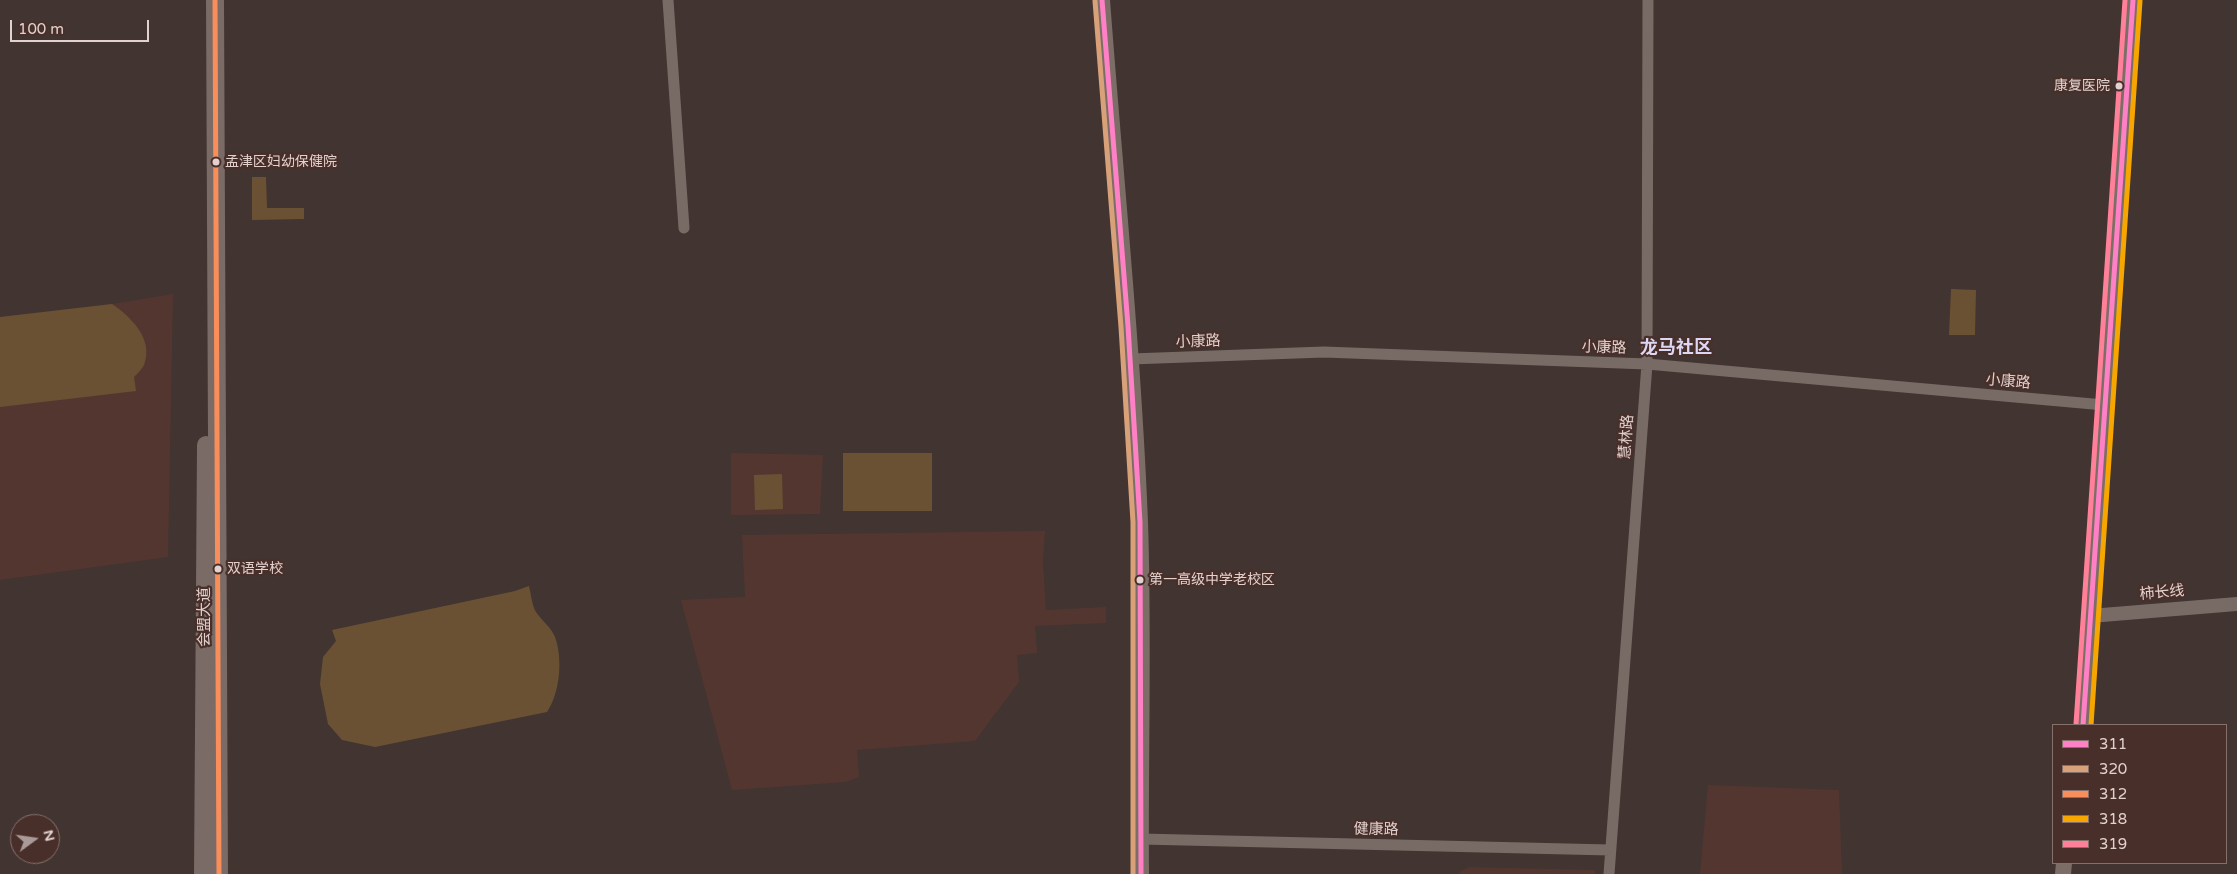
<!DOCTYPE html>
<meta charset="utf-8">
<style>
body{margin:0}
#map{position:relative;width:2237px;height:874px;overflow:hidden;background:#413431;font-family:"Varela Round",sans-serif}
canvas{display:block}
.legend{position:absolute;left:2052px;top:724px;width:175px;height:140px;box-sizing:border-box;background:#482f2a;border:1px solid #86706c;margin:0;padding:6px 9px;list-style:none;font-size:15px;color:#e2d1ce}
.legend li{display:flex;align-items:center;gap:10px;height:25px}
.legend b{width:25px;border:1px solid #86706c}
.north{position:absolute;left:10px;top:814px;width:50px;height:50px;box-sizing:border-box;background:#482f2a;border:1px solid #86706c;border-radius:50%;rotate:76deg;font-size:14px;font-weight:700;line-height:20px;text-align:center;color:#e2d1ce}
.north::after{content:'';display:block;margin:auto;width:18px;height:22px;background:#aa9a97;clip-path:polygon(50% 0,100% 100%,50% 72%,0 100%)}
.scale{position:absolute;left:10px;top:20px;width:139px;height:22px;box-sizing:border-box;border:2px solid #e2d1ce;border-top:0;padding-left:6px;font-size:15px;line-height:18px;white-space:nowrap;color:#e2d1ce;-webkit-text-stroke:4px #482f2a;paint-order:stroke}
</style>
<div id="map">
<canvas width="2237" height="874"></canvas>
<ul class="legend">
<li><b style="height:6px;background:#ff80c5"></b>311</li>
<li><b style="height:6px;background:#d9a179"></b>320</li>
<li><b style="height:6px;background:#fa8e5a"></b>312</li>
<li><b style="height:6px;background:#f7a600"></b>318</li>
<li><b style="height:6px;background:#ff8098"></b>319</li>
</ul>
<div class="north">N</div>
<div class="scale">100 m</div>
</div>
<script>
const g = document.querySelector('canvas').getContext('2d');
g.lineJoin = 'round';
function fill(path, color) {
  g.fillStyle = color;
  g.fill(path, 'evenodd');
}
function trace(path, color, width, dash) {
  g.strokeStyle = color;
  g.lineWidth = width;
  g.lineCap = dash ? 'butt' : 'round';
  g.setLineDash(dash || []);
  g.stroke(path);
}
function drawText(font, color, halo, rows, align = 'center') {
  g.font = font + ' "Varela Round","Noto Sans SC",sans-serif';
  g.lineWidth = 4.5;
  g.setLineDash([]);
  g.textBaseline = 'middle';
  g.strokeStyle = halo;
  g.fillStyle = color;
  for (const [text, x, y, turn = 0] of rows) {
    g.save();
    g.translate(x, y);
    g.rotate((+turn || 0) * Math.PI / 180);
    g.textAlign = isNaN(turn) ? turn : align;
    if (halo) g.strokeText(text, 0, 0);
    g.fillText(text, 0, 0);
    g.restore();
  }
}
const built = new Path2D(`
 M173,294L168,557L0,580V317L112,304Z
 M731,453L823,455L820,514L731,515Z
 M1045,531L1043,561L1046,610L1106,607V623L1035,626L1037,653L1017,655L1019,682L975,741L857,750L859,777L846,782L732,790L681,600L745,597L742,535Z
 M1708,785L1839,790L1842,874H1700Z
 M1469,867L1595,870V874H1460L1459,872Z`);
const green = new Path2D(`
 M252,177H266L267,208H304V219L252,220Z
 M1951,289L1976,290L1975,335H1949Z
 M112,304C131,317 154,339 144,365C142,369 137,374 134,377L136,391L0,407V317Z
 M843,453H932V511H843Z
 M782,474L783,509L755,510L754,475Z
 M529,586C531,594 532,606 536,612C542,621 551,627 555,637C563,659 560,693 547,712L375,747L342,740L328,724L320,684L323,657L336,641L332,630L515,591Z`);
const minor = new Path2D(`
 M668,0L684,228
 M1131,359L1324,352L1647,364L2104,405
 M1141,839L1610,850
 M1609,874L1647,364L1648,0`);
const tertiary = new Path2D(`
 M2090,616L2237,604`);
const secondary = new Path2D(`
 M1102,0C1115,174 1133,348 1140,522C1144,639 1140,757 1141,874
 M2083,725L2133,0
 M2063,874L2064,863`);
const primary = new Path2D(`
 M215,0L219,874
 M203,874L206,445`);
const bus1 = new Path2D(`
 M1102,0L1128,326L1140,522L1141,874
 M2083,725L2133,0`);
const bus2 = new Path2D(`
 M1095,1L1121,327L1133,522V874`);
const bus3 = new Path2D(`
 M215,0L219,874`);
const bus4 = new Path2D(`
 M2091,725L2140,1`);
const bus5 = new Path2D(`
 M2076,724L2125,0`);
const markers = [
 [2119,86,4.5,"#e2d1ce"],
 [216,162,4.5,"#e2d1ce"],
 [218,569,4.5,"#e2d1ce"],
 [1140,580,4.5,"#e2d1ce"]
];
const busNames = [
 ["康复医院",2110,86,"right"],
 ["孟津区妇幼保健院",225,162],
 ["双语学校",227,569],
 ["第一高级中学老校区",1149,580]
];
const streetNames = [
 ["小康路",1198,342,-2],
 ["小康路",1604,348,2],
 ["小康路",2008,382,5],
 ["慧林路",1627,437,-86],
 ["柿长线",2162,593,-5],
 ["会盟大道",205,617,-90],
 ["健康路",1376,830,1]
];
const quarterNames = [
 ["龙马社区",1676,348]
];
fill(built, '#543631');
fill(green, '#6b5134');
trace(minor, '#786b65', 11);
trace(tertiary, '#786b65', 14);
trace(secondary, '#7c6d67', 16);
trace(primary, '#7a6b67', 18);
trace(bus1, '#ff80c5', 5);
trace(bus2, '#d9a179', 5);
trace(bus3, '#fa8e5a', 5);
trace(bus4, '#f7a600', 5);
trace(bus5, '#ff8098', 5);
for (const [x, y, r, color] of markers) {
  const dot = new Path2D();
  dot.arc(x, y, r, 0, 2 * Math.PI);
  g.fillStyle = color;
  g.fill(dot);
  trace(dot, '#482f2a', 2);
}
drawText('14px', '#e2d1ce', '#482f2a', busNames, 'left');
drawText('15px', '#e2d1ce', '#482f2a', streetNames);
drawText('bold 18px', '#dcd7f4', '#482f2a', quarterNames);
</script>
